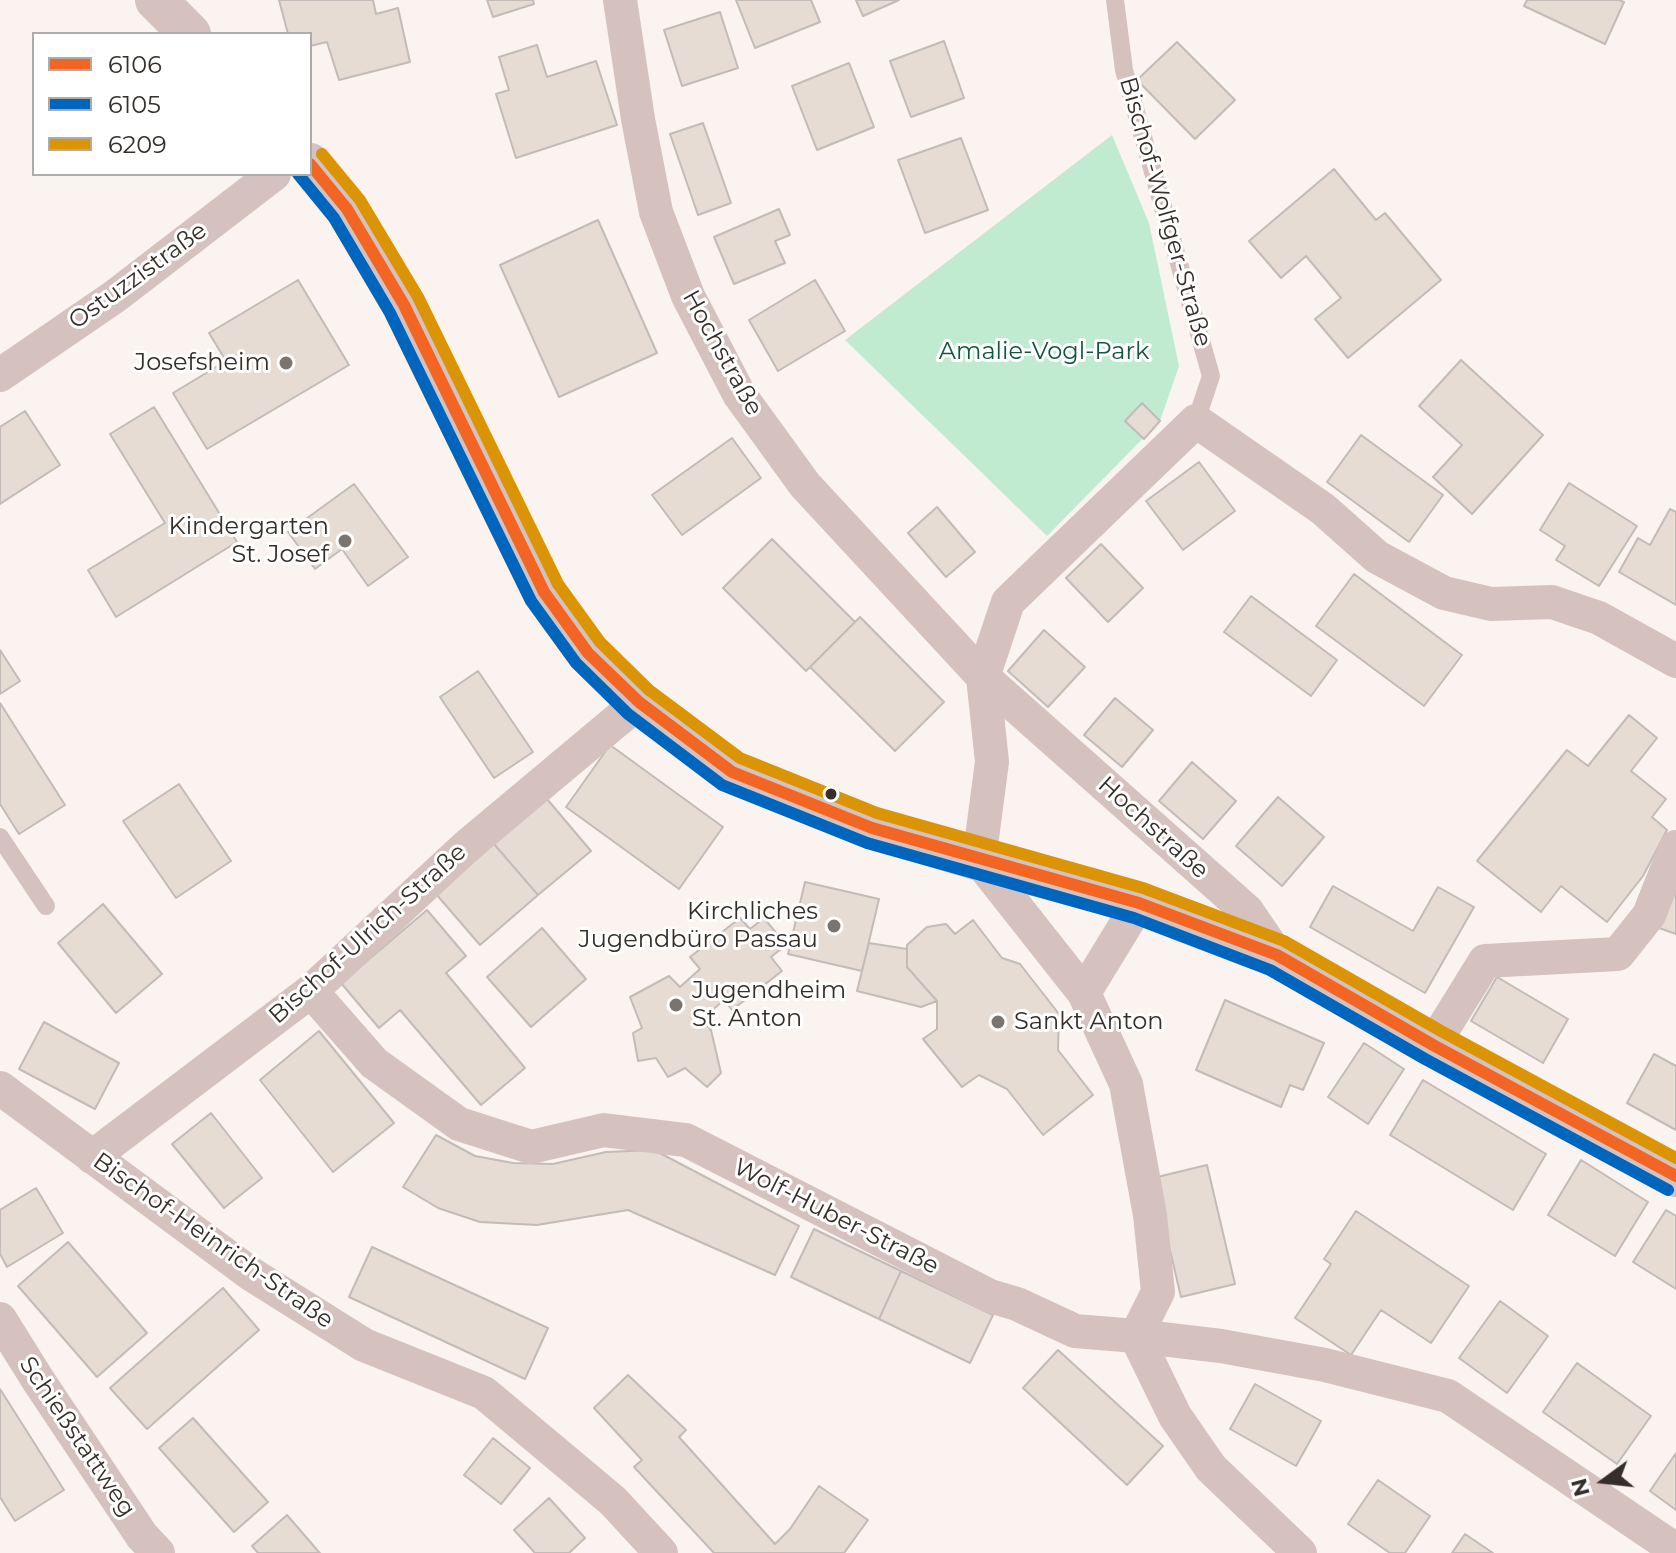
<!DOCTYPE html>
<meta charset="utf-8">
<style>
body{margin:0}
#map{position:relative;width:1676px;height:1553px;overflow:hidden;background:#faf3ef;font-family:Montserrat,sans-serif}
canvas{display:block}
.legend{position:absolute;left:32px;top:32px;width:280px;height:144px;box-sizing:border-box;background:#fff;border:2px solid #aeaba9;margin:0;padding:10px 14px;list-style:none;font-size:24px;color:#352e29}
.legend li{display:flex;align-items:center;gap:16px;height:40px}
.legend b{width:40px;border:2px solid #aeaba9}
.north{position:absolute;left:1564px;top:1441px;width:80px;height:80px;-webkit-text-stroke:6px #fff;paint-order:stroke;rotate:255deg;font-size:22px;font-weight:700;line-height:32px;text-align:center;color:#352e29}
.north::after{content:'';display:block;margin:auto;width:28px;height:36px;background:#352e29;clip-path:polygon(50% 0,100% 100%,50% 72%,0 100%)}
</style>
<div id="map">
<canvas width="1676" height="1553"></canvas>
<ul class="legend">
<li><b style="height:10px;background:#f26522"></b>6106</li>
<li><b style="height:10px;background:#0065bd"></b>6105</li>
<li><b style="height:10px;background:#da9406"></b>6209</li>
</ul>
<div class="north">N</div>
</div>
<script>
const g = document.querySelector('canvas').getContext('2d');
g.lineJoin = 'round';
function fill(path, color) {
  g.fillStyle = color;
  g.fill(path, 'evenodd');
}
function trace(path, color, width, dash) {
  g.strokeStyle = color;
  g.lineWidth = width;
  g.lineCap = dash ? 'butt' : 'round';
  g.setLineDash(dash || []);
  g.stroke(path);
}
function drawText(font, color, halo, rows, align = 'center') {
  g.font = font + ' Montserrat,sans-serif';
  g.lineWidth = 6;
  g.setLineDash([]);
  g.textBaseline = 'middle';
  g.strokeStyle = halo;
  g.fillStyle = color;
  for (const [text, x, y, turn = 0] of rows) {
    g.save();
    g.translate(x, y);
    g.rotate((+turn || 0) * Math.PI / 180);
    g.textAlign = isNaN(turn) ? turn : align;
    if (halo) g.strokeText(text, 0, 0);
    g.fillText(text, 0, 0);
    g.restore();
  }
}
const green = new Path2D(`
 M1112,135L1149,223L1179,366L1160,421L1047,536L845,340Z`);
const building = new Path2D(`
 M279,0H373L376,14L398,8L410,62L339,80L327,42L310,46V34H288Z
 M487,0H533L534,4L493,17Z
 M736,0H811L820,22L755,48Z
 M856,0H899L863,16Z
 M1527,0H1619L1624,2L1605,44L1524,6Z
 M720,12L738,68L682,86L664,30Z
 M944,41L964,98L911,117L890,61Z
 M1177,42L1235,100L1195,139L1137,80Z
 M537,45L547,77L596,61L617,125L516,158L496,94L509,90L499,57Z
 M849,63L874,127L817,150L792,86Z
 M703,123L731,203L698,215L670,134Z
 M961,138L988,210L925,233L898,160Z
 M1334,169L1376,220L1385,213L1441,280L1348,358L1315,319L1341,298L1306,256L1281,278L1249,241Z
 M779,209L790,235L775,241L785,263L734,284L714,237Z
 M598,220L657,353L559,397L500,265Z
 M298,280L349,365L207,449L173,393L226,361L209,333Z
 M815,280L845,331L778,371L749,320Z
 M1461,360L1543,435L1472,514L1433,477L1462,445L1419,406Z
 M1142,403L1160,421L1144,439L1125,421Z
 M154,407L237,542L116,617L88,570L165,523L110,434Z
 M25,411L60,465L0,504V427Z
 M1361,435L1443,495L1409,542L1327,482Z
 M732,438L761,478L682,535L652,495Z
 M1199,462L1235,511L1183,550L1146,501Z
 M1569,483L1637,526L1599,586L1556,560L1565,546L1540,530Z
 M354,484L408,557L368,586L342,549L315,569L288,532Z
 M937,507L975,552L946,577L908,533Z
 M1670,509L1676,512V605L1619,572L1638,538L1650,545Z
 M772,539L855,622L806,671L723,588Z
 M1101,544L1143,588L1108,622L1066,578Z
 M1354,574L1462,655L1424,706L1316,626Z
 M1251,596L1337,660L1311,696L1224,632Z
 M860,617L944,702L895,751L810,667Z
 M1044,630L1085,667L1048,707L1008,671Z
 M0,650L20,681L0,694Z
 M478,671L533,752L494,778L440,697Z
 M1115,698L1153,730L1122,767L1084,735Z
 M0,703L65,805L19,834L0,804Z
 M1629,715L1657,738L1631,771L1666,799L1652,817L1667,830L1643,876L1607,922L1561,886L1541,912L1477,861L1567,750L1588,766Z
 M610,745L723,827L679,889L566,807Z
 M1192,762L1236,801L1203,839L1159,801Z
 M179,784L231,861L176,898L123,821Z
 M1278,797L1324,837L1282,886L1236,846Z
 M547,799L591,851L538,895L494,844Z
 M494,844L538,895L480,945L436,894Z
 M805,882L879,899L862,971L788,954Z
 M1676,884V934L1659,928Z
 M1333,886L1413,931L1438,887L1474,907L1425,993L1310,927Z
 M103,904L162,974L116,1013L58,943Z
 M427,910L466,956L446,973L525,1068L481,1105L400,1010L379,1028L341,983Z
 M740,918L750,929L764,918L786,945L771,957L782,971L732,1010L724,1000L702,1019L711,1030L721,1073L707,1087L685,1068L668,1077L656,1058L638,1061L633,1033L642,1028L630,997L669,976L680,987L700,969L690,957Z
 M973,920L1002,958L1020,964L1059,1014L1058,1050L1093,1095L1043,1135L1007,1089L979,1075L962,1087L923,1039L937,1029V1001L907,967V945L927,927L946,924L955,934Z
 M542,928L586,979L531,1027L487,977Z
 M869,943L907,949V967L937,1001L921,1007L857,991Z
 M1497,977L1568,1019L1543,1063L1471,1021Z
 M1225,1000L1324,1043L1303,1090L1290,1085L1281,1107L1196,1070Z
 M44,1022L119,1063L95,1109L19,1069Z
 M319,1031L394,1123L333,1172L260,1080Z
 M1364,1043L1404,1069L1368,1124L1328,1097Z
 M1654,1054L1676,1066V1130L1627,1103Z
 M1423,1080L1546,1154L1513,1210L1390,1135Z
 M211,1113L262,1178L224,1208L172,1144Z
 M436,1135L475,1156L513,1163L553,1164L606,1152L654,1150L799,1226L775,1275L628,1210L537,1225L480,1222L438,1208L403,1187Z
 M1581,1160L1648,1202L1615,1256L1548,1215Z
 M1207,1165L1235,1284L1181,1297L1153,1178Z
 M36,1188L63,1233L7,1267L0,1254V1210Z
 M1666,1210L1676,1216V1289L1633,1262Z
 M1356,1211L1469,1286L1431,1343L1381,1310L1351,1355L1295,1318L1331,1264L1324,1259Z
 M814,1229L901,1271L879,1319L791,1277Z
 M68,1242L147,1333L97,1377L18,1286Z
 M372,1247L548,1328L525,1379L349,1297Z
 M901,1271L993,1315L970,1363L879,1319Z
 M223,1288L259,1330L147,1429L110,1388Z
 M1500,1301L1548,1336L1507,1393L1459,1358Z
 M1058,1350L1163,1446L1127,1485L1023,1388Z
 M1577,1363L1651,1416L1617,1464L1543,1412Z
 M628,1375L686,1430L679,1437L775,1544L790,1529L819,1486L868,1520L844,1553H714L634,1467L642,1460L594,1408Z
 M1255,1384L1321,1421L1296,1466L1230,1429Z
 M0,1389L64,1490L15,1521L0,1497Z
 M193,1418L268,1502L234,1532L159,1448Z
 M493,1438L530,1468L501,1504L464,1475Z
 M1676,1453V1510L1650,1491Z
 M1378,1480L1430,1516L1405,1553H1390L1348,1524Z
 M549,1498L585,1538L569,1553H535L514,1530Z
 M287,1515L318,1551L320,1553H258L252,1546Z
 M1465,1534L1493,1553H1452Z`);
const service = new Path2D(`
 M1115,0L1124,70L1211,376L1196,421
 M0,837L46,906`);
const minor = new Path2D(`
 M620,0L638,119L656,212L688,296L739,394L805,485L983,677L1247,911L1277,955
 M0,375L114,297L274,174
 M1676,661L1599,618L1552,602L1491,604L1444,593L1377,557L1323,509L1196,421L1008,602L983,677L992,762L979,860L1084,993L1126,1084L1150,1215L1158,1292L1136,1336L1221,1346L1325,1365L1448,1396L1676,1550
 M311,991L374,1063L459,1124L531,1147L604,1130L686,1140L990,1296L1017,1304L1075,1331L1136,1336L1175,1416L1211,1468L1300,1553
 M1084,993L1139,903
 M1433,1045L1485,961L1618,954L1649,915L1676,847
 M0,1088L251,1274L364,1345L484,1393L613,1501L661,1553
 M92,1157L311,991L467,846L639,702
 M0,1319L38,1380L142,1536L158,1553`);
const tertiary = new Path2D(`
 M156,0L190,34
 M310,164L347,209L404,305L544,592L588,653L639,702L732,772L872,828L979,860L1139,903L1277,955L1433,1045L1676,1176`);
const bus1 = new Path2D(`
 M310,164L347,209L404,305L544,592L588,653L639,702L732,772L872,828L1139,903L1277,955L1433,1045L1676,1176`);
const bus2 = new Path2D(`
 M298,174L334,218L390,313L531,601L576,663L628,714L722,785L867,843L1134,918L1270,970L1425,1059L1668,1190`);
const bus3 = new Path2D(`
 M322,154L360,200L418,297L558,584L600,642L649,690L740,758L877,813L1143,888L1284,941L1441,1031L1676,1158`);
const markers = [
 [286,363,8,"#7a736e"],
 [345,541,8,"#7a736e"],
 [831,794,7,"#352e29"],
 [834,926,8,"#7a736e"],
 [676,1005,8,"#7a736e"],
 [998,1022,8,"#7a736e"]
];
const streetNames = [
 ["Bischof-Wolfger-Straße",1165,212,74],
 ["Ostuzzistraße",138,276,-36],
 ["Hochstraße",722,353,61],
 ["Hochstraße",1153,828,42],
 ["Bischof-Ulrich-Straße",368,934,-42],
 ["Wolf-Huber-Straße",836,1217,27],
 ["Bischof-Heinrich-Straße",213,1241,35],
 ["Schießstattweg",77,1437,56]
];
const parkNames = [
 ["Amalie-Vogl-Park",1044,352]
];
const poiNames = [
 ["Josefsheim",270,363],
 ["Kindergarten",329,527],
 ["St. Josef",329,555],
 ["Kirchliches",818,912],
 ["Jugendbüro Passau",818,940],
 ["Jugendheim",692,991,"left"],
 ["St. Anton",692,1019,"left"],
 ["Sankt Anton",1014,1022,"left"]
];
fill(green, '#c0ebd1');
fill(building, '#e7dcd4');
trace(building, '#c2bbb7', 2);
trace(service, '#d5c2bf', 18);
trace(minor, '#d5c2bf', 34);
trace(tertiary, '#d5c2bf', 42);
trace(bus1, '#f26522', 12);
trace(bus2, '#0065bd', 12);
trace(bus3, '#da9406', 12);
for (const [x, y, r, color] of markers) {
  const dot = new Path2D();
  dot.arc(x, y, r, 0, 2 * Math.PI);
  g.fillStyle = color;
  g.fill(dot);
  trace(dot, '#fff', 3);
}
drawText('24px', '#352e29', '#fff', streetNames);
drawText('24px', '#12573a', '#fff', parkNames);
drawText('24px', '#352e29', '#fff', poiNames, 'right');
</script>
